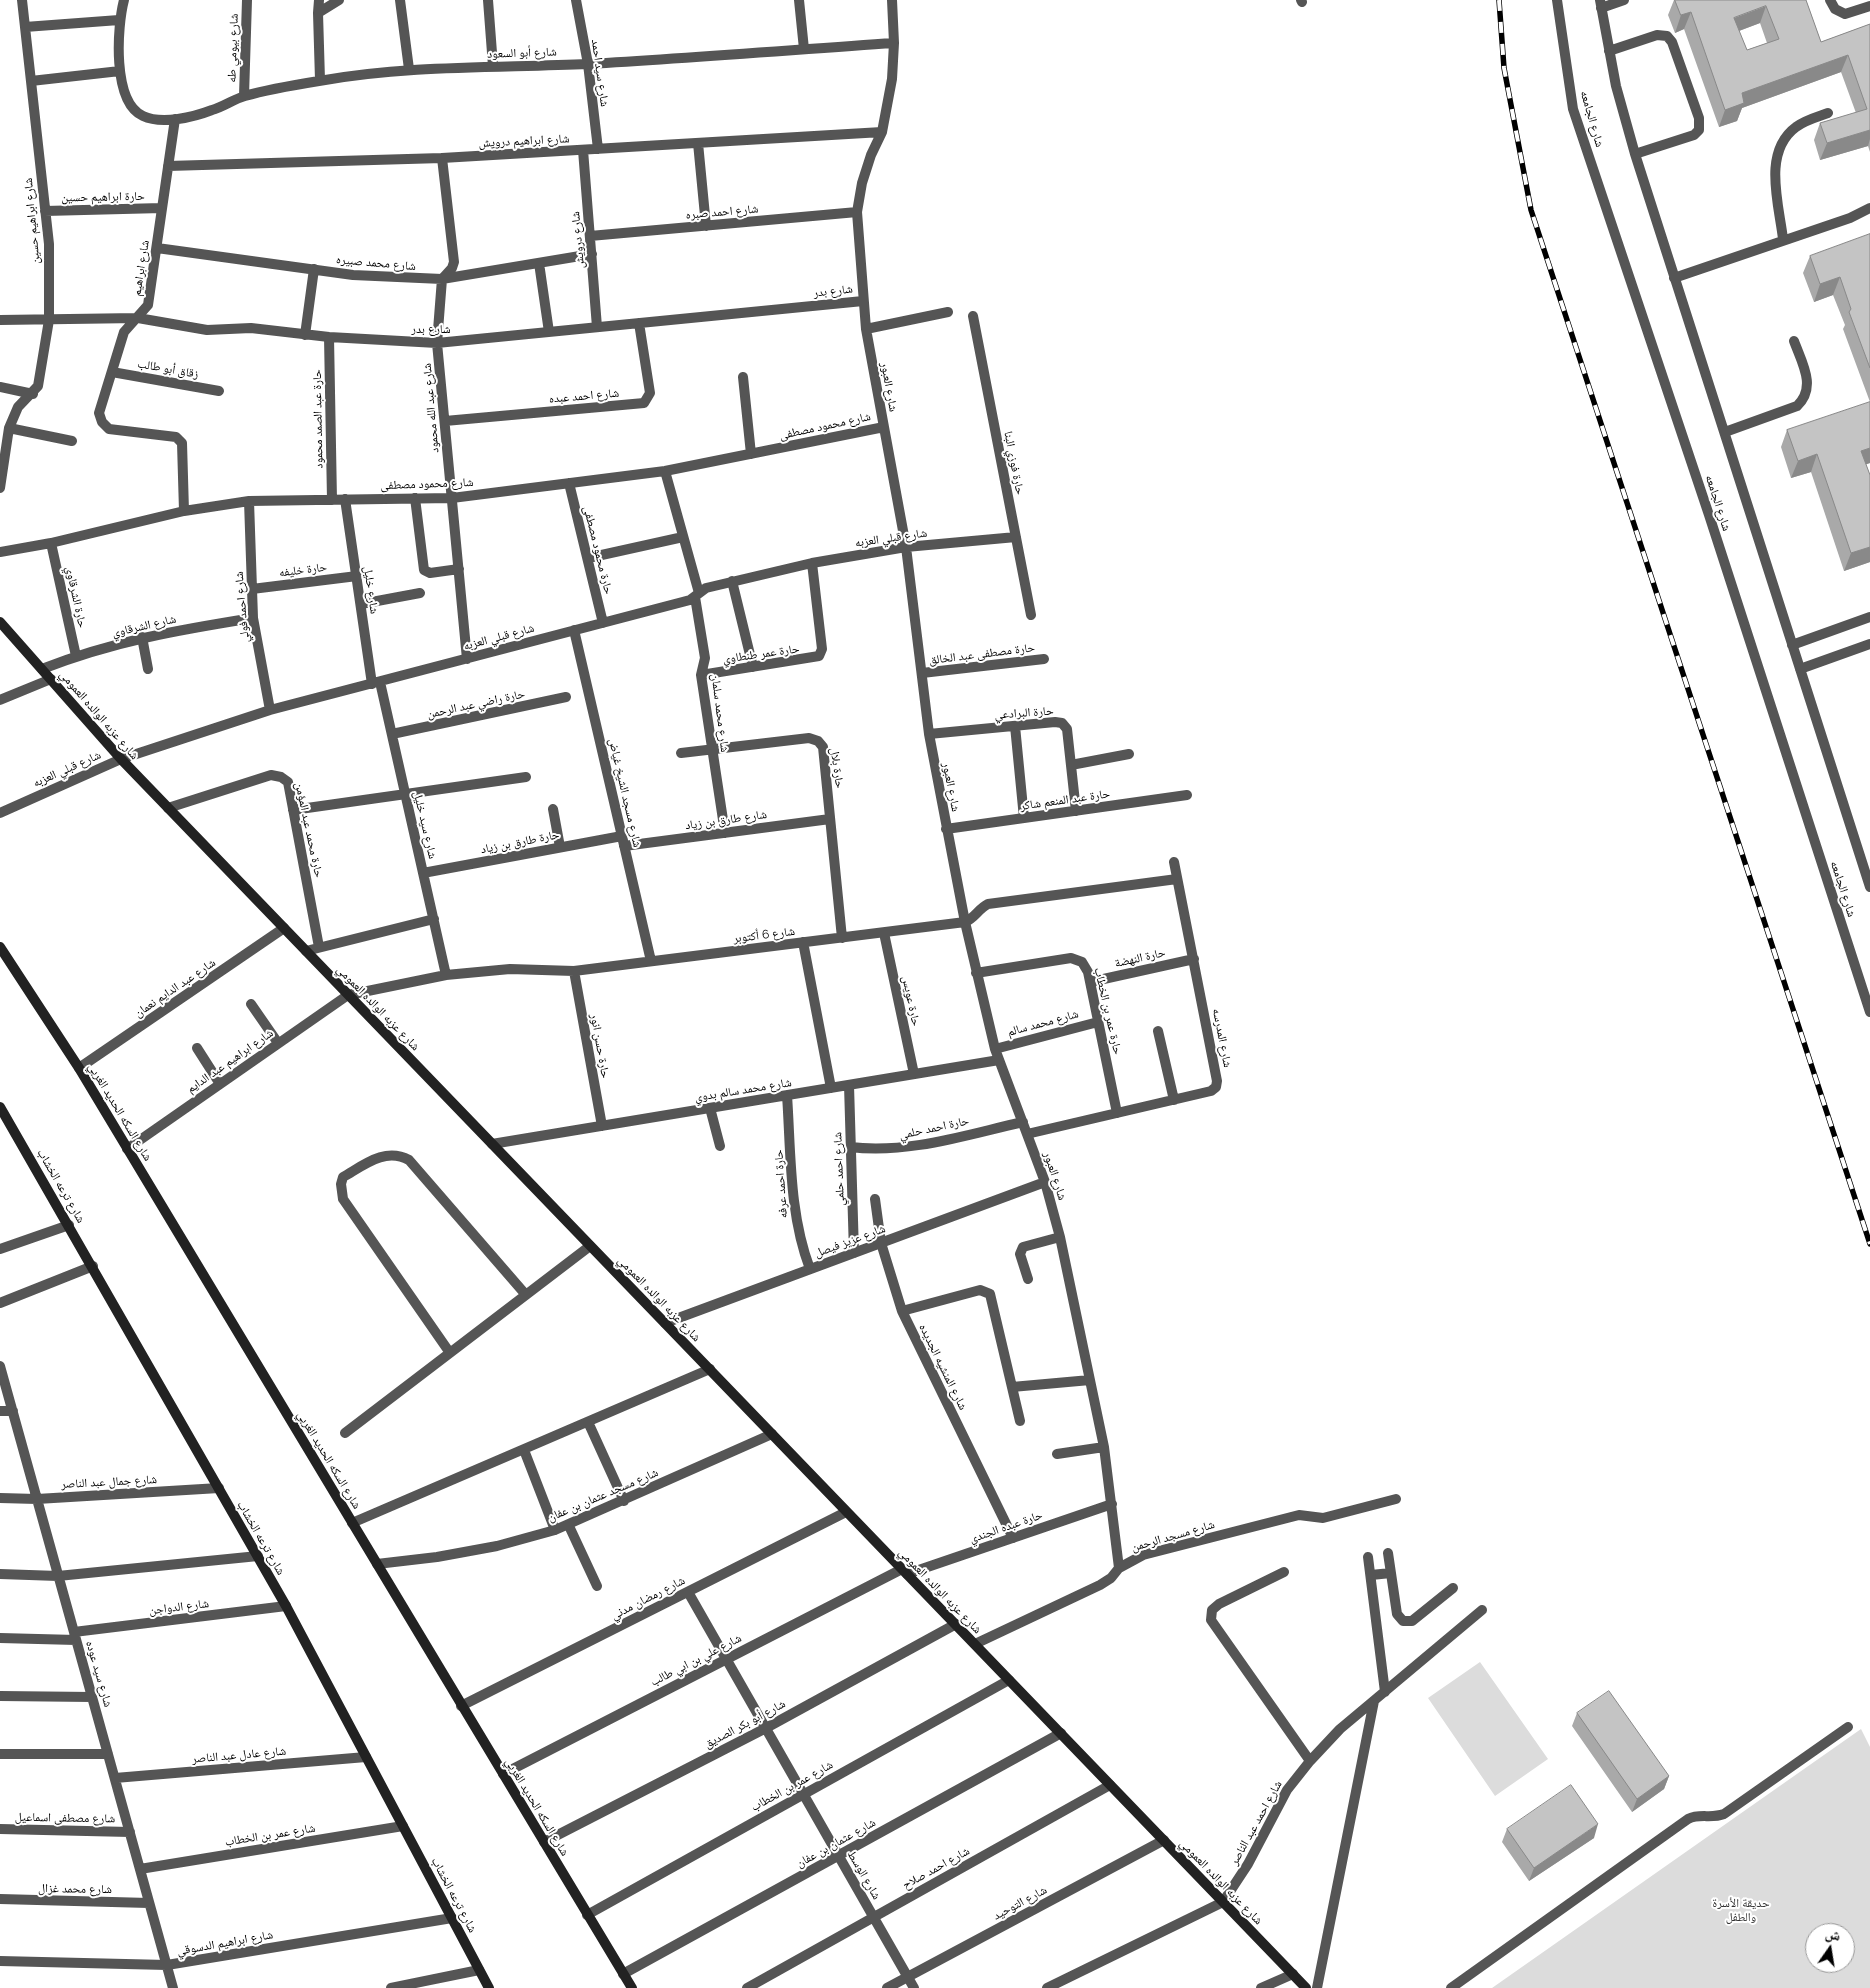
<!DOCTYPE html>
<meta charset="utf-8">
<style>
body{margin:0}
#map{position:relative;width:1870px;height:1988px;overflow:hidden;background:#fff;font-family:Raleway,"Noto Naskh Arabic",sans-serif}
canvas{display:block}
.north{position:absolute;left:1805px;top:1923px;width:50px;height:50px;box-sizing:border-box;background:#fff;border:1px solid #999;border-radius:50%;rotate:13deg;font-size:14px;font-weight:700;line-height:20px;text-align:center;color:#000}
.north::after{content:'';display:block;margin:auto;width:18px;height:22px;background:#000;clip-path:polygon(50% 0,100% 100%,50% 72%,0 100%)}
</style>
<div id="map">
<canvas width="1870" height="1988"></canvas>
<div class="north">ش</div>
</div>
<script>
const g = document.querySelector('canvas').getContext('2d');
g.lineJoin = 'round';
function fill(path, color) {
  g.fillStyle = color;
  g.fill(path, 'evenodd');
}
function trace(path, color, width, dash) {
  g.strokeStyle = color;
  g.lineWidth = width;
  g.lineCap = dash ? 'butt' : 'round';
  g.setLineDash(dash || []);
  g.stroke(path);
}
function drawText(font, color, halo, rows, align = 'center') {
  g.font = font + ' Raleway,"Noto Naskh Arabic",sans-serif';
  g.lineWidth = 4;
  g.setLineDash([]);
  g.textBaseline = 'middle';
  g.strokeStyle = halo;
  g.fillStyle = color;
  for (const [text, x, y, turn = 0] of rows) {
    g.save();
    g.translate(x, y);
    g.rotate((+turn || 0) * Math.PI / 180);
    g.textAlign = isNaN(turn) ? turn : align;
    if (halo) g.strokeText(text, 0, 0);
    g.fillText(text, 0, 0);
    g.restore();
  }
}
const green = new Path2D(`
 M1480,1662L1548,1759L1495,1796L1428,1698Z
 M1861,1729L1870,1747V1988H1492ZM1815,1933H1845V1963H1815Z`);
const lane = new Path2D(`
 M1301,0L1302,2
 M1600,0L1616,86L1635,154L1870,887
 M1830,0L1835,9L1845,14L1870,6
 M1601,8L1624,0
 M1609,51L1657,35L1667,36L1672,42L1699,118V130L1694,135L1635,154
 M1783,239C1779,204 1762,152 1796,127C1805,120 1817,117 1828,113
 M1674,278L1850,218L1870,208
 M1725,432L1797,406C1817,387 1802,363 1794,341
 M1792,645L1870,617
 M1800,669L1870,644
 M450,1353L343,1199L341,1184L343,1177C364,1165 385,1147 409,1160L526,1295
 M345,1433L590,1246
 M1388,1553L1397,1614L1403,1621H1412L1453,1588
 M1371,1575L1391,1573`);
const street = new Path2D(`
 M124,0C117,27 112,102 143,116C162,125 194,117 212,110C223,107 234,99 245,96C269,89 294,85 319,81C408,65 498,68 588,64C690,58 792,50 894,43
 M319,0L318,13L320,80
 M400,0L409,69
 M488,0L493,66
 M576,0L588,64L598,149
 M799,0L804,49
 M892,0L894,43L892,79L882,132L871,155L862,183L857,212L866,329L906,547L929,734L965,922L995,1049L1045,1182L1060,1237L1104,1447L1119,1568
 M1557,0L1573,109L1709,515L1870,1012
 M318,13L339,0
 M25,27L119,20
 M31,81L120,71
 M244,96L247,0
 M175,119L148,305L124,332L99,413L102,422L109,429L176,437L182,443L184,511
 M698,143L706,226
 M583,150L597,327
 M442,158L454,262L452,268L442,279L437,343L467,659
 M168,166L442,158L882,132
 M45,211L162,208
 M590,236L857,212
 M157,248L353,275L442,279L592,254
 M539,263L549,332
 M973,316L1031,615
 M0,320L138,318L207,330L251,328L329,337L437,343L863,301
 M866,329L948,312
 M305,335L314,269
 M329,337L332,500
 M112,372L219,391
 M743,377L751,454
 M0,387L33,394
 M445,421L644,403L650,393L639,323
 M9,428L72,441
 M665,471L699,593
 M569,483L603,623
 M0,488L9,428L18,407L38,386L49,320V244L22,0
 M415,498L424,570L430,573L459,569
 M345,499L372,684
 M249,501L253,618L270,710
 M51,543L76,656
 M0,552L51,543L184,511L249,501L452,498L665,471L884,427
 M588,558L683,537
 M732,581L753,667
 M252,589L357,576
 M695,597L705,658L701,675L725,833
 M361,604L420,593
 M574,630L651,961
 M142,637L148,669
 M42,669C114,641 178,630 253,618
 M922,673L1044,659
 M701,675L819,656L822,649L812,563
 M380,682L446,975
 M0,700L51,679
 M1015,726L1024,818
 M392,734L566,697
 M929,734L1055,722L1062,723L1067,729L1076,811
 M681,753L809,738L818,741L823,747L842,938
 M1071,765L1129,754
 M168,808L271,775L281,777L288,782L319,947
 M553,809L560,847
 M293,810L526,777
 M0,813L121,759L270,710L690,600L706,588L812,563L906,547L1016,537
 M946,829L1187,795
 M624,846L830,819
 M423,873L622,836
 M884,933L914,1074
 M803,942L831,1088
 M306,951L434,919
 M574,971L602,1126
 M976,973L1071,958L1082,962L1088,972L1117,1113
 M1090,982L1194,959
 M251,1004L278,1043
 M1158,1031L1174,1100
 M197,1048L220,1084
 M995,1049L1098,1022
 M79,1068L284,928
 M849,1085L854,1253
 M787,1095C791,1153 789,1214 810,1269
 M710,1108L720,1146
 M1027,1134L1211,1091L1216,1087L1217,1081L1174,862
 M492,1144L999,1060
 M850,1147C909,1154 965,1135 1023,1122
 M127,1149L348,995L446,975L510,969L574,971L965,922C975,918 978,909 988,904L1177,879
 M875,1199L881,1243L902,1311L1013,1538
 M0,1249L69,1225
 M1028,1279L1020,1254L1023,1247L1060,1237
 M0,1303L93,1266
 M902,1311L980,1290L990,1294L1020,1421
 M665,1323L1045,1182
 M0,1366L173,1988
 M1012,1387L1090,1380
 M0,1411H13
 M588,1422L624,1501
 M524,1450L555,1530
 M1057,1454L1104,1447
 M0,1498L37,1499L219,1488
 M352,1523L710,1369
 M569,1526L597,1586
 M1368,1557L1385,1692
 M377,1564L437,1557L497,1546L555,1530L772,1434
 M1284,1572L1219,1604L1212,1610L1211,1620L1310,1761
 M0,1574L58,1576L258,1556
 M907,1574L1112,1504
 M688,1592L914,1988
 M74,1632L286,1606
 M0,1638L76,1640
 M975,1644L1100,1585L1111,1578L1119,1568L1143,1555L1299,1515L1323,1518L1396,1499
 M0,1696L92,1697
 M461,1706L846,1512
 M0,1754H108
 M503,1774L902,1569
 M115,1778L366,1757
 M0,1829L130,1832
 M544,1842L766,1728L956,1624
 M140,1869L403,1826
 M0,1899L149,1903
 M587,1915L1009,1680
 M0,1961L167,1965L452,1918
 M623,1974L1061,1733
 M391,1988L479,1970
 M747,1988L1110,1785
 M887,1988L1164,1840
 M1047,1988L1223,1902L1248,1864L1287,1790L1310,1761L1340,1729L1482,1610
 M1261,1988L1293,1974
 M1317,1988L1374,1701
 M1451,1988L1688,1819C1700,1813 1711,1819 1724,1814L1848,1727`);
const secondary = new Path2D(`
 M0,622L121,759L1306,1988
 M0,947L79,1068L632,1988
 M0,1107L286,1606L489,1988`);
const rail = new Path2D(`
 M1499,0L1504,68L1531,210L1870,1244`);
const wall = new Path2D(`
 M1674,0H1806L1821,42L1870,24V152L1868,146L1820,160L1814,140L1820,123L1856,113L1841,72L1742,108L1737,121L1719,127L1684,29L1675,33L1668,15ZM1760,23L1767,43L1747,50L1739,31Z
 M1870,234V463L1866,464L1870,475V562L1844,571L1811,472L1791,478L1781,447L1787,430L1870,402L1843,329L1845,325L1833,295L1814,302L1803,273L1810,256Z
 M1577,1713L1669,1776L1664,1789L1632,1812L1572,1726Z
 M1507,1829L1594,1838L1529,1881L1502,1842Z`);
const shadedWall = new Path2D(`
 M1766,6L1760,23L1728,35L1734,18Z
 M1691,12L1684,29L1675,33L1681,15Z
 M1848,55L1841,72L1742,108L1737,121L1719,127L1725,110L1742,93Z
 M1870,130V139L1868,146L1820,160L1827,143Z
 M1840,277L1833,295L1814,302L1820,284Z
 M1870,448V463L1855,468L1861,451Z
 M1817,454L1811,472L1791,478L1798,461Z
 M1870,547V562L1844,571L1851,553Z
 M1669,1776L1664,1789L1632,1812L1637,1799Z
 M1598,1824L1594,1838L1529,1881L1534,1868Z`);
const building = new Path2D(`
 M1675,0H1806L1821,42L1870,24V130L1827,143L1820,123L1867,109L1848,55L1742,93L1744,103L1725,110L1691,12L1681,15ZM1766,6L1779,39L1747,50L1734,18Z
 M1870,234V368L1849,312L1851,309L1840,277L1820,284L1810,256Z
 M1870,402V448L1861,451L1870,475V547L1851,553L1817,454L1798,461L1787,430Z
 M1609,1691L1669,1776L1637,1799L1577,1713Z
 M1571,1785L1598,1824L1534,1868L1507,1829Z`);
const streetNames = [
 ["شارع بيومي طه",233,48,-88],
 ["شارع أبو السعود",522,53,-2],
 ["شارع سيد احمد",600,73,82],
 ["شارع الجامعه",1592,119,74],
 ["شارع ابراهيم درويش",524,141,-3],
 ["حارة ابراهيم حسين",103,197,-1],
 ["شارع احمد صبره",722,212,-5],
 ["شارع ابراهيم حسين",32,221,-95],
 ["شارع درويش",578,240,-95],
 ["شارع محمد صبيره",376,263,5],
 ["شارع ابراهيم",141,268,-81],
 ["شارع بدر",833,291,-6],
 ["شارع بدر",431,329],
 ["زقاق أبو طالب",168,369,10],
 ["شارع العبور",889,387,80],
 ["شارع احمد عبده",584,396,-5],
 ["شارع عبد الله محمود",431,408,-95],
 ["حارة عبد الصمد محمود",318,419,-91],
 ["شارع محمود مصطفى",825,426,-12],
 ["حارة فوزي البنا",1014,463,79],
 ["شارع محمود مصطفى",427,484,-2],
 ["شارع الجامعه",1718,503,72],
 ["شارع قبلي العزبه",891,538,-8],
 ["حارة محمود مصطفى",598,550,76],
 ["حارة خليفه",303,570,-7],
 ["شارع خليل",371,590,82],
 ["حارة الشرقاوي",76,597,78],
 ["شارع احمد فولي",242,607,-95],
 ["شارع الشرقاوي",144,626,-13],
 ["شارع قبلي العزبه",499,637,-15],
 ["حارة عمر طنطاوي",761,654,-8],
 ["حارة مصطفى عبد الخالق",982,654,-7],
 ["حارة راضي عبد الرحمن",476,704,-12],
 ["شارع محمد سلمان",720,713,83],
 ["حارة البرادعي",1024,713,-4],
 ["شارع عزبه الوالده العمومي",99,715,49],
 ["حارة بلال",837,768,82],
 ["شارع قبلي العزبه",67,769,-24],
 ["شارع العبور",951,787,79],
 ["شارع مسجد الشيخ غياض",625,793,77],
 ["حارة عبد المنعم شاكر",1065,800,-8],
 ["شارع طارق بن زياد",726,820,-8],
 ["شارع سيد خليل",425,825,77],
 ["حارة محمد عبد المؤمن",309,830,78],
 ["حارة طارق بن زياد",520,842,-11],
 ["شارع الجامعه",1843,889,72],
 ["شارع 6 أكتوبر",764,935,-7],
 ["حارة النهضة",1140,958,-13],
 ["شارع عبد الدايم نعمان",175,988,-34],
 ["حارة عويس",911,1001,78],
 ["شارع عزبه الوالده العمومي",378,1008,46],
 ["حارة عمر بن الخطاب",1108,1011,77],
 ["شارع محمد سالم",1043,1023,-15],
 ["شارع المدرسه",1222,1038,79],
 ["حارة حسن انور",600,1046,80],
 ["شارع ابراهيم عبد الدايم",230,1061,-35],
 ["شارع محمد سالم بدوي",743,1090,-9],
 ["شارع السكه الحديد الغربي",120,1112,59],
 ["حارة احمد حلمي",934,1128,-12],
 ["شارع احمد حلمي",839,1169,-92],
 ["شارع العبور",1055,1176,72],
 ["حارة احمد عرفه",781,1184,-94],
 ["شارع ترعه الخشاب",61,1186,60],
 ["شارع عزيز فيصل",850,1241,-20],
 ["شارع عزبه الوالده العمومي",659,1299,46],
 ["شارع المنشيه الجديده",943,1367,64],
 ["شارع السكه الحديد الغربي",329,1460,59],
 ["شارع جمال عبد الناصر",109,1482,-3],
 ["شارع مسجد عثمان بن عفان",603,1495,-23],
 ["حارة عبده الجندي",1006,1527,-19],
 ["شارع مسجد الرحمن",1173,1536,-16],
 ["شارع ترعه الخشاب",261,1538,60],
 ["شارع عزبه الوالده العمومي",940,1591,46],
 ["شارع رمضان مدني",648,1598,-27],
 ["شارع الدواجن",179,1607,-7],
 ["شارع علي بن ابي طالب",696,1660,-27],
 ["شارع سيد عوده",99,1674,74],
 ["شارع أبو بكر الصديق",745,1724,-28],
 ["شارع عادل عبد الناصر",239,1755,-5],
 ["شارع عمر بن الخطاب",792,1786,-29],
 ["شارع السكه الحديد الغربي",537,1807,59],
 ["شارع مصطفى اسماعيل",65,1818,1],
 ["شارع احمد عبد الناصر",1256,1823,-61],
 ["شارع عمر بن الخطاب",270,1835,-9],
 ["شارع عثمان بن عفان",836,1843,-29],
 ["شارع احمد صلاح",936,1868,-29],
 ["شارع الوسط",864,1875,60],
 ["شارع عزبه الوالده العمومي",1221,1882,46],
 ["شارع محمد غزال",75,1889,1],
 ["شارع ترعه الخشاب",454,1895,62],
 ["شارع التوحيد",1020,1903,-28],
 ["شارع ابراهيم الدسوقي",225,1943,-10]
];
const parkNames = [
 ["حديقة الأسرة",1741,1903],
 ["والطفل",1741,1917]
];
fill(green, '#dcdcdc');
trace(lane, '#555', 10);
trace(street, '#555', 10);
trace(secondary, '#222', 10);
trace(rail, '#000', 5.5);
trace(rail, '#fff', 4, [11]);
fill(wall, '#a9a9a9');
fill(shadedWall, '#898989');
fill(building, '#c4c4c4');
trace(building, '#898989', 1);
drawText('12px', '#000', '#fff', streetNames);
drawText('12px', '#333', '#fff', parkNames);
</script>
